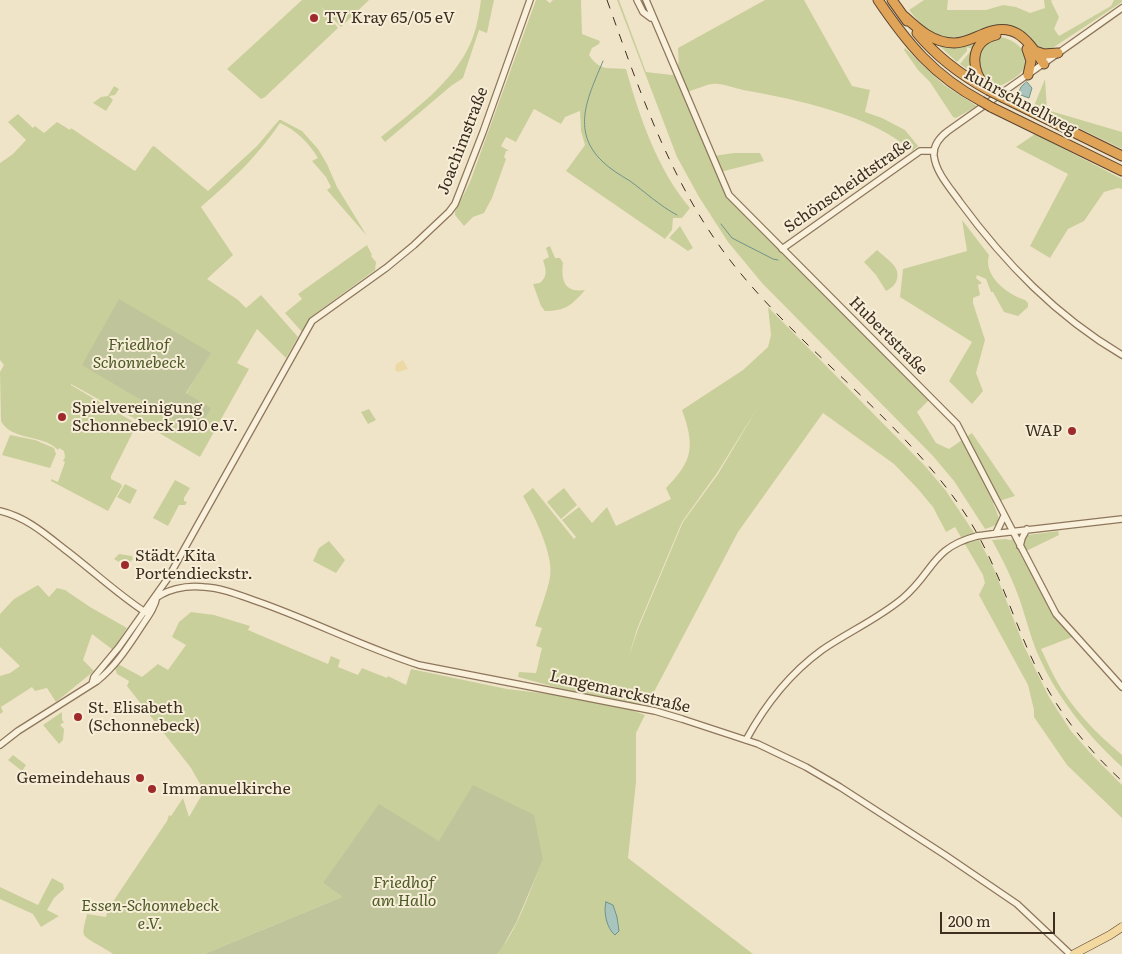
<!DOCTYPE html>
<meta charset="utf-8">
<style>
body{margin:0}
#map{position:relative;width:1122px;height:954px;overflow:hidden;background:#f0e4c8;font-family:Literata,serif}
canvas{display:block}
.scale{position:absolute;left:940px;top:912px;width:115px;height:22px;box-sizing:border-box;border:2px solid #3d2e20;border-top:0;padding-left:6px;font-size:15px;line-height:18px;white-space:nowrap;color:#3d2e20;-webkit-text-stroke:4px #f7eed8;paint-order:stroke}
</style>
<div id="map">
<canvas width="1122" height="954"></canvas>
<div class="scale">200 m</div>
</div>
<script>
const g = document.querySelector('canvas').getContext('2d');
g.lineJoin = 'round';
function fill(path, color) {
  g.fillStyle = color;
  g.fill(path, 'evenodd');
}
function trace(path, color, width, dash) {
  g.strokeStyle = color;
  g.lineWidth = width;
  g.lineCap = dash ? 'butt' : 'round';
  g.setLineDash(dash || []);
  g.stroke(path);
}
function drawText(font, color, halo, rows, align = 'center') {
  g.font = font + ' Literata,serif';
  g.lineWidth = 4;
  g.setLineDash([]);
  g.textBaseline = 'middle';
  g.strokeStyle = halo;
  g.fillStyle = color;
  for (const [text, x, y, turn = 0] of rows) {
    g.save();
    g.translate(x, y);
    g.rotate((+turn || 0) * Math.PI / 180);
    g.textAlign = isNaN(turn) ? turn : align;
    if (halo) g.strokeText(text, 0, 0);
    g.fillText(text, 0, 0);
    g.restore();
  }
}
const green = new Path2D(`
 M302,0H369L341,27L320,6L338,28L265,97L261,99L227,69Z
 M481,0H494L487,33L479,30L463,78L451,86L385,142L381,137C414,110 454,82 471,42C477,28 479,14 481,0Z
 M536,0H546L550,3L553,0H581L582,34L600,41L599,44L592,48L589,55C601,72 607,67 626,69C640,118 657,169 690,208L682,218H673L672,230L665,239L566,171L585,145L581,131L580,111L565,117L561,124L534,109L516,142L506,137L501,146L509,151H506L504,157L506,159L492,198L484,213L473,217L464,226L455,215V212L470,182Z
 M617,0H619L646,72L672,75L677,73L728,199L929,400L917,412L936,443L949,449L972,433L1015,496L993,503C999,518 1004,524 985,529L954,481L933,456L762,283L728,242L699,197L677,157Z
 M765,0H804L852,86L870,90L865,112L882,118L905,130L918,146L912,151C872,115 795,99 743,90C734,88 722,83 712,84C704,85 695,90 687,92L677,70C680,60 678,57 678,48Z
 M924,0H948L947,10H986L1003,5L1016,7L1030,13L1045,8L1044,0H1052L1051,1L1059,17L1054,29L1059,36L1111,6L1114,0H1122V2L1048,51C1045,50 1040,49 1037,47C1035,46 1034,43 1033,41C1027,33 1020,28 1010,26C1000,24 990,27 980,31C944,43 933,40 909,10Z
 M999,37C1012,37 1035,54 1024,69C1019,77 1007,82 999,87L983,78L977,61L983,45Z
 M934,41H981L975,75L960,64L972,49L967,47V51L957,62Z
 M905,48L944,85L977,106L956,118L953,117L930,82L918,70L904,50Z
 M1045,79L1047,110L1122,132V149L1034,106Z
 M114,86L119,89L115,95L109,96L113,100L106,111L93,103L101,97L108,96Z
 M18,114L33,128L35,126L44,133L57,122L70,130L71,128L135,171L152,147L154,146L208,191L257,146L279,120H281L302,131L318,149L327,164L337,187L367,236L327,190L331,187L326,177L312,161L318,158C309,143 296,130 280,123C256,158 233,179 201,207L233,255L207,279L238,300L246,308L261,295L298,337L286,358L257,329L237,363L249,369L200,457L132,417L127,415L71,384V385L137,424L111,476V479L121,484L122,486L108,511L51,481V479L58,482L65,462L63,461L65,457L64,451L59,448L58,450C43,434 11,441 1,421L0,372L4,365L0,360V163L13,154L26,140L8,122ZM210,352L186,394L197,432L137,397Z
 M1035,134L1122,179V189L1118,188L1104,192L1084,221L1068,229L1050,258L1030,246L1068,174L1016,147Z
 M734,153H760L764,161L720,172L713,156Z
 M962,220L989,255C983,276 1007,294 1025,300L1028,303V307L1018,316L1004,312L993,292H991L986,279L977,275L976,278L982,283L978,285L980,295L973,298V303L985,340L976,373L983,391L972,404L949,381L972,342L900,297L903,269L967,251Z
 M680,226L693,248L688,251L669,238Z
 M367,245L372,255L371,256L376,262L375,270L312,316L302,332L285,313L302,299L298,294Z
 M550,246L555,258H560L563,263C561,280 564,293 585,290C572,305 566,311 545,311L541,306L533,284L540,283C548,276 546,270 543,260L549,257L546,248Z
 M877,250C885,258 901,266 897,279C895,286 891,288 886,291L876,275L864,262Z
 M768,307L926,467L946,491L979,540L994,569L1024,646L1049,697L1071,731L1095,758L1122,785V818L1067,765L1034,717V710L1028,685L979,595L985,583L983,575L955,527L946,532L933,507L918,489L894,464L823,413L738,532L645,709L614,704L645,715L636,733V782L628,858L753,954H497C518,930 530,889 543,860L439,841L423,832L323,883L342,897L204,954H113C107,949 87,940 84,935C82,930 86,920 87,914L106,917L108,909L167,821L169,815L171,816L183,798L189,817L204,791L191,768L127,686L129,681L117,674L115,668L118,664L142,677L158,664L168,670L186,645L172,637L179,622L191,612L214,615L250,626L248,630L328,664L331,656L340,660L338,667L358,675L362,668L387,678L388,676L406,685L411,669L507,689L606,701L518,677L519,672L536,673L542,648L536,646L542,628L535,626C540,610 547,593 550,577C554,555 534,515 523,496L533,488L574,539L576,537L562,520L579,507L592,523L607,507L616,526L671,499L666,488C693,461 695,446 682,410L743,370L768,347L771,335ZM758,407L718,474L683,522L638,629L629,656L637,629L682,522L717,473ZM613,905L619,927L611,931L608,925Z
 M369,409L376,420L368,424L361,412Z
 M10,435L35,440L54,448L56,454L50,468L2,455Z
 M175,480L190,488L184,498V501L187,502L185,505H179L168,526L153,518Z
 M125,484L137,490L130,504L117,497Z
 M564,488L577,505L561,519L547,502Z
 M1058,531L1059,535L1020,554L1052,608L1075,636L1041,649C1046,659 1050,669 1055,678C1071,708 1096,733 1122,755V767C1086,734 1055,695 1036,650C1028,629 1023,606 1014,585C1008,570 1000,555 992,540L1006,539L1010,540L1028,535Z
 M329,541L345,560L336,573L313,561L319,548Z
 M119,554L132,556L133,559L128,564L120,560L119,562L114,559Z
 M38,585L49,597L57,588L65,590L90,607L127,628L113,650L92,634L83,660L94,671L56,702L47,688L35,691L32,687L1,707L3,712L0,714V676L10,673L20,666L0,647V614L14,599Z
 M62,712V720L64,722L60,725L64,729L63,740L59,744L43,725Z
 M13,755L26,765L22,771L8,760Z
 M52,878L63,884L64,889L54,898L47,910L59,916L41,927L33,914L0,899V887L38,905Z`);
const sand = new Path2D(`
 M403,360L408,369L398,372L395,370L396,364Z`);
const cemetery = new Path2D(`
 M119,299L211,353L186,393L211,408L197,433L82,365Z
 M473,785L534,815L543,860L516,923L502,948L497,954H204L342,897L323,883L379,804L439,841Z`);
const water = new Path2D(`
 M1027,82L1032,88L1029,98L1018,94L1021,87Z
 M606,902L613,905L617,917L619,931L615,935C607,929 603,912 606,902Z`);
const stream = new Path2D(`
 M603,61C589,95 570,130 602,161C610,169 620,175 630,181C645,192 660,206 677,215
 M721,224L732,238L773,259L778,260`);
const minor = new Path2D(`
 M637,0L643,12L651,18L653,17
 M646,0L729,195L957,424L1056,614L1122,687
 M1122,8L948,131C940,137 933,145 934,156C936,173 951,189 960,202C1005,263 1056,316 1122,355
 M782,249L920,151H934
 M0,511C25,517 43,532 63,548C91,569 116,593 145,612
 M996,533L1004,516
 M992,534L1122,519
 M1020,546L1022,538L1027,529
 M151,602C165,589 186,585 204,587C222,588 239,595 256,601C311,620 363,647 419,665L655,711L682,719L758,744L806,767L840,787L945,855L1017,904L1070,954
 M92,684L94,677L119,647L168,578L312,321L386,268L414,245L449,212L455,204L483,132L530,0
 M746,740C765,705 789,674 822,650C848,632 878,619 903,598C934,572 931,548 977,536
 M0,745L18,731L97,681C117,665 129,645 143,624C149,615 155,607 157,596`);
const major = new Path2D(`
 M1074,954L1110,935L1122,927`);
const highway = new Path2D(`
 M878,0C907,43 934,76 981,101
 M892,0L907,21
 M904,16C918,29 933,43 954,43C965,43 973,38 983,34C1015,20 1027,40 1044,64
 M917,33C937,57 961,75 988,90
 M1027,49L1031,61L1028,75
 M1035,51L1044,54L1058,53
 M985,86C970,68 970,41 996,35
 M1004,98L1122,156
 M991,107L1122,171`);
const rail = new Path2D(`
 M607,0C641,95 673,190 737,269C806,354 899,418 962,509C996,559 1009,610 1034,663C1055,708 1086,748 1122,781`);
const minorBridge = new Path2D(`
 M977,536L992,534`);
const highwayBridge = new Path2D(`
 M988,90L1004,98
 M981,101L991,107`);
const markers = [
 [314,18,5,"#9e2a2b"],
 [62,417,5,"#9e2a2b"],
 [1072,431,5,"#9e2a2b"],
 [125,565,5,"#9e2a2b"],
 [78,717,5,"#9e2a2b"],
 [140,778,5,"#9e2a2b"],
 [152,789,5,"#9e2a2b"]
];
const poiNames = [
 ["TV Kray 65/05 eV",324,18],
 ["Spielvereinigung",72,408],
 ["Schonnebeck 1910 e.V.",72,426],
 ["WAP",1062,431,"right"],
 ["Städt. Kita",135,556],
 ["Portendieckstr.",135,574],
 ["St. Elisabeth",88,708],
 ["(Schonnebeck)",88,726],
 ["Gemeindehaus",130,778,"right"],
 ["Immanuelkirche",162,789]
];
const streetNames = [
 ["Ruhrschnellweg",1020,102,28],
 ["Joachimstraße",463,141,-69],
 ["Schönscheidtstraße",848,186,-35],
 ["Hubertstraße",888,336,45],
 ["Langemarckstraße",620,692,13]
];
const parkNames = [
 ["Friedhof",139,345],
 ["Schonnebeck",139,363],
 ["Friedhof",404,883],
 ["am Hallo",404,901],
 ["Essen-Schonnebeck",150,906],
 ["e.V.",150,924]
];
fill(green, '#c9cf9b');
fill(sand, '#ecd9a5');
fill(cemetery, '#bfc49a');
fill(water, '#a9c4bc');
trace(water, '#6f938a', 1);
trace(stream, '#6f938a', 1);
trace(minor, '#8d765c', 8);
trace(major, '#5b4430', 9);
trace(highway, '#5b4430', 11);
trace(minor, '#faf1dc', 5.5);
trace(major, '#f3d9a0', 8);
trace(highway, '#e0a458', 9);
trace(rail, '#3d2e20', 1, [9, 9]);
trace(minorBridge, '#8d765c', 8, []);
trace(highwayBridge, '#5b4430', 11, []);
trace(minorBridge, '#faf1dc', 5.5);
trace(highwayBridge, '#e0a458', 9);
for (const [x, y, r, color] of markers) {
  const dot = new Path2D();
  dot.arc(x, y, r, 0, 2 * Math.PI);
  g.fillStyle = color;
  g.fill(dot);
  trace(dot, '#f7eed8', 2);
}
drawText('16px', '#3d2e20', '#f7eed8', poiNames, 'left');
drawText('16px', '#3d2e20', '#f7eed8', streetNames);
drawText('italic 16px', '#4d5a26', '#f7eed8', parkNames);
</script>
